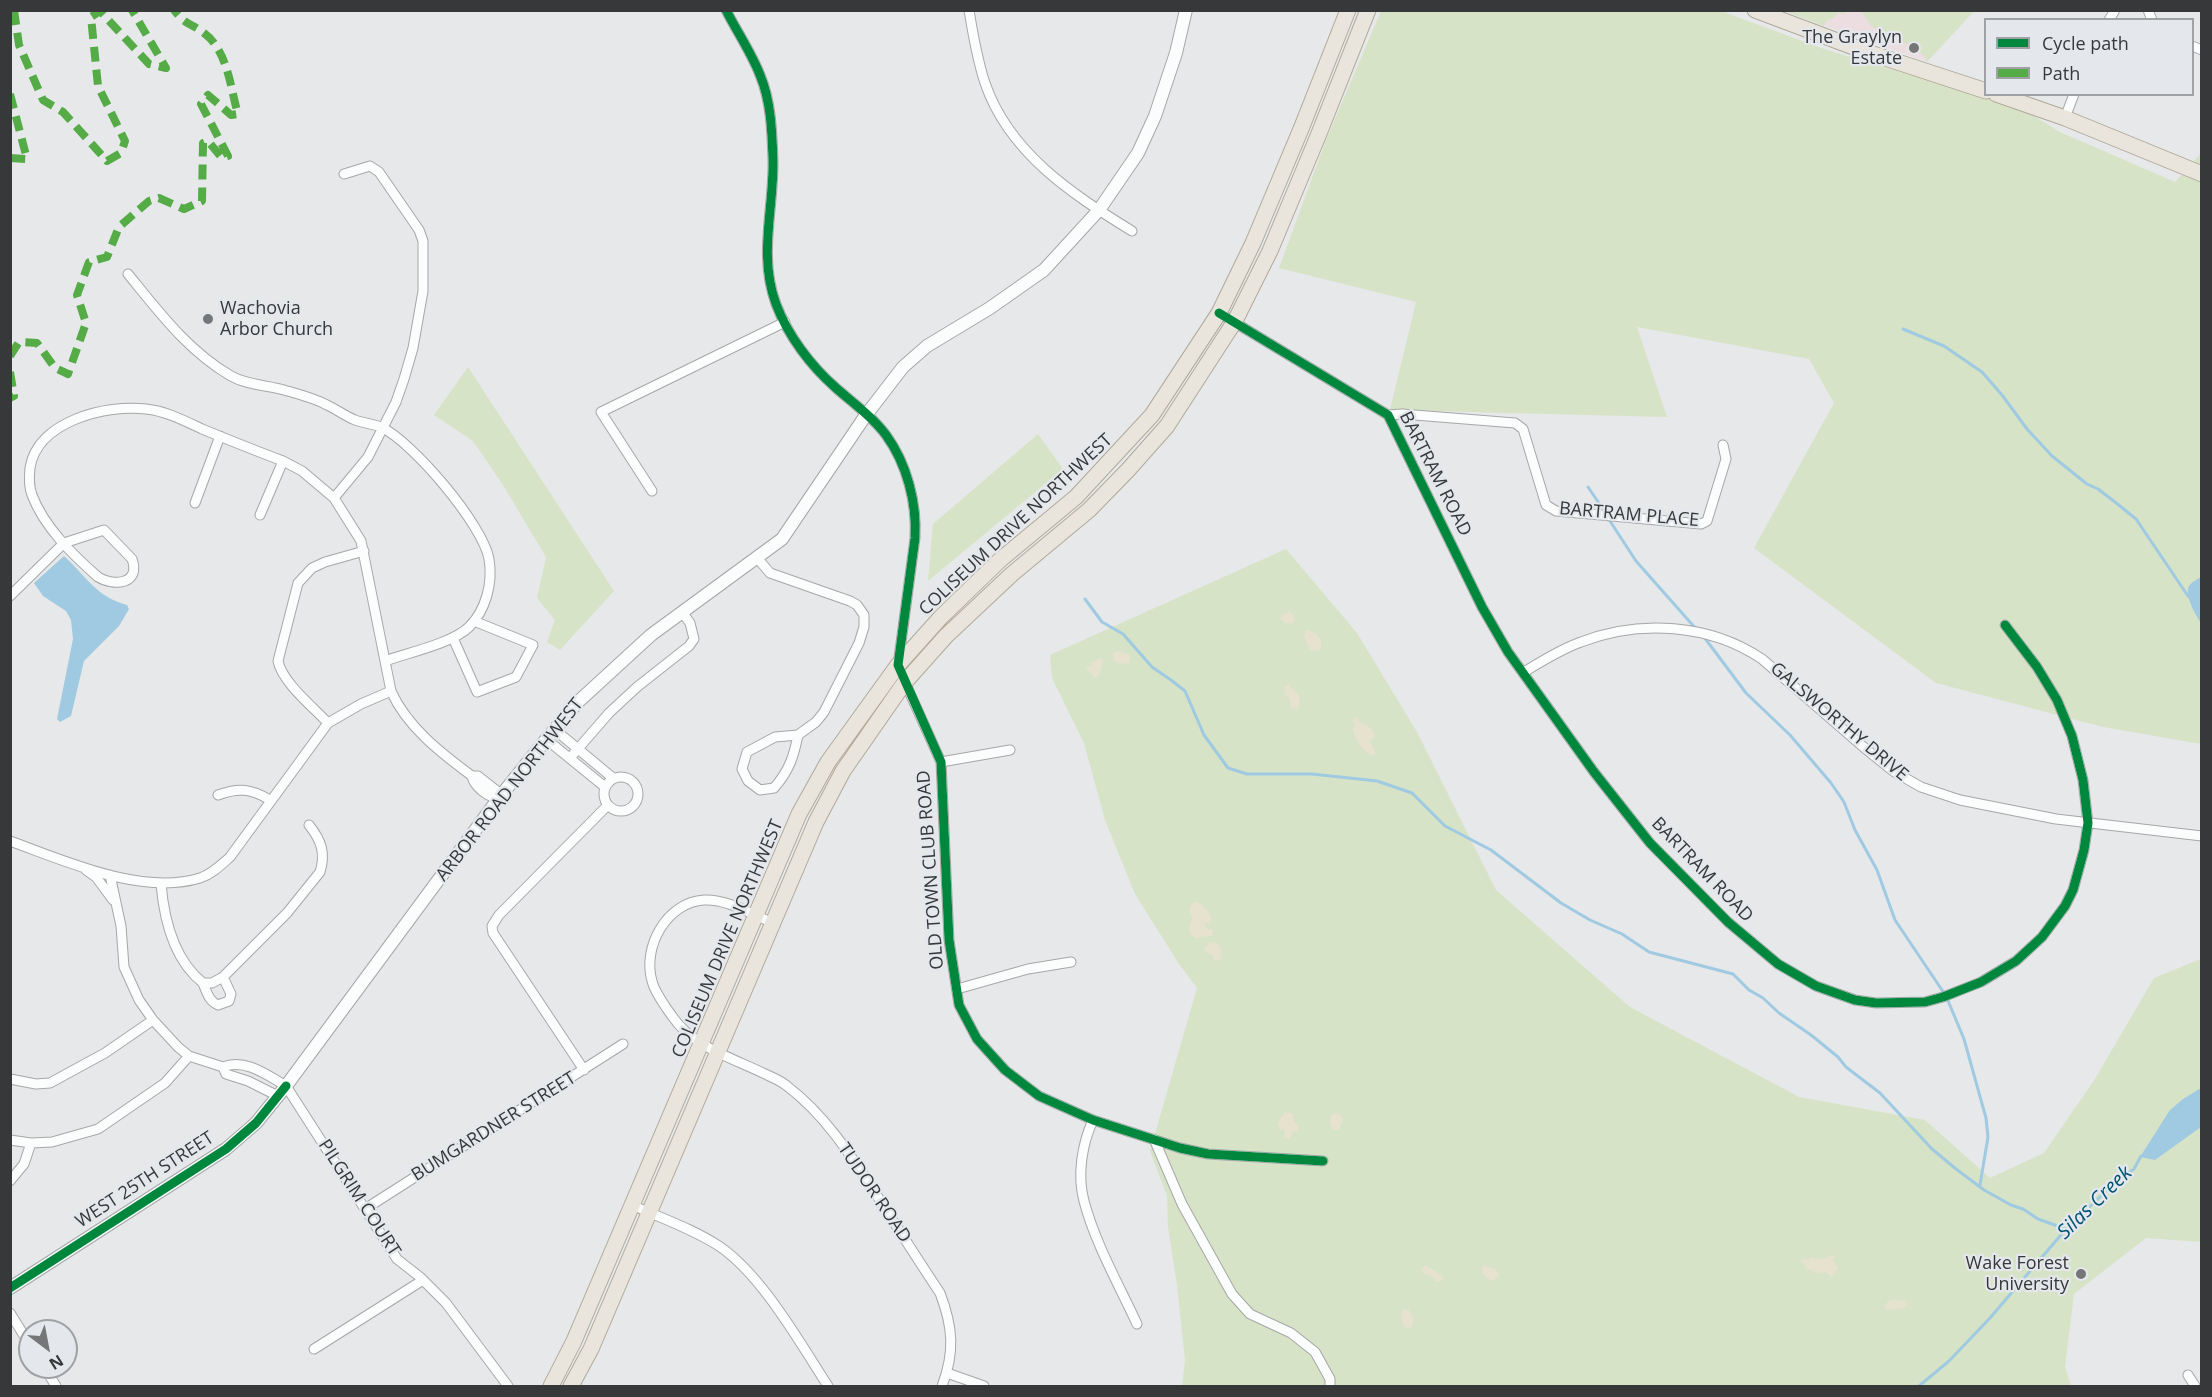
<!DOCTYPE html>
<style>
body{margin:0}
#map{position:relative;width:2212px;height:1397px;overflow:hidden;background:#e6e8ea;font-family:"Open Sans",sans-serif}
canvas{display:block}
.frame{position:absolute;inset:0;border:12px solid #37383a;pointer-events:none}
.legend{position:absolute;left:1984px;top:18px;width:210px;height:78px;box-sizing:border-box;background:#e4e7ec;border:2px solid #9fa1a5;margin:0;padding:8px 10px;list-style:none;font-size:18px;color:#37383a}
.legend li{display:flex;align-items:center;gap:12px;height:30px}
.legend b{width:30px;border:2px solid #9fa1a5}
.north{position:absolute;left:18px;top:1319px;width:60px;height:60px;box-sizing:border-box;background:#e4e7ec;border:2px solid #9fa1a5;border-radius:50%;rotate:148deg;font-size:16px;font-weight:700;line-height:24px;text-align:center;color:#37383a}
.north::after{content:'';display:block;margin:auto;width:21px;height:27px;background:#747678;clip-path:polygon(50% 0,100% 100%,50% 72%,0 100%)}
</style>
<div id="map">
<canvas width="2212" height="1397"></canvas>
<div class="frame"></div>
<ul class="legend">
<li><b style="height:8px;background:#00873e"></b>Cycle path</li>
<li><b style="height:8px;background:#55ac46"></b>Path</li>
</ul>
<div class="north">N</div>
</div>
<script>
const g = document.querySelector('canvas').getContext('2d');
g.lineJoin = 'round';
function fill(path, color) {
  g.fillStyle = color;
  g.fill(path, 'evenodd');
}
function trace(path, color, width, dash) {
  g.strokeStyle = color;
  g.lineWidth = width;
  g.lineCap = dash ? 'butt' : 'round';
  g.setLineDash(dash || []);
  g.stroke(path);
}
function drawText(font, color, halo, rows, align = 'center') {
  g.font = font + ' "Open Sans",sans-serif';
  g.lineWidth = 4.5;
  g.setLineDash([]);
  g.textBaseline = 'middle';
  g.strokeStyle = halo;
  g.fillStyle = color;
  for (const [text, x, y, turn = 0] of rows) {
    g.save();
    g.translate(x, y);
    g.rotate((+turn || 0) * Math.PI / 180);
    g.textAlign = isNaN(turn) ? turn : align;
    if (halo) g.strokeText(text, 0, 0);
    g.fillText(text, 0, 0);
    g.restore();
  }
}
const commercial = new Path2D(`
 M1785,11H1974L1927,62Z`);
const green = new Path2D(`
 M1381,11H1721L1827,50L2019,107L2060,132L2175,182L2201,153V744L2103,727L1936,683L1754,548L1834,403L1809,359L1637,327L1667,417L1390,410L1416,302L1279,268L1326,140Z
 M1785,11L1845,10V11L1844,15L1839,12L1833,18L1827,21L1824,26Z
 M1861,11H1974L1927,62L1925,57L1916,49L1901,41L1894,35L1872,27Z
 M468,367L614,591L560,650L547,642L555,620L537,598L546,557L503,485L473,441L434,415Z
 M1038,434L1063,469L928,581L933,524Z
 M1286,549L1357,633L1417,732L1496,890L1630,1007L1799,1097L1925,1120L1990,1178L2044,1153L2095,1079L2154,978L2201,959V1242L2146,1238L2074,1294L2065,1367L2071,1386H1182L1185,1360L1177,1285L1168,1227L1167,1196L1150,1151L1197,988L1179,964L1135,894L1105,820L1084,743L1052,678L1050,655Z`);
const sand = new Path2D(`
 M1289,611L1294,615L1295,621L1292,624L1284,623L1280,619L1281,616Z
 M1307,630L1316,634L1321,640V648L1318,651L1310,650L1304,636Z
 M1119,651L1130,655L1129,663L1120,664L1114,661L1113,653Z
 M1099,658L1103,660L1100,673L1096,678L1087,670L1086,665L1093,668L1091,663Z
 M1288,684L1300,697L1299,706L1296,709L1291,708L1289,698L1285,695L1284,687Z
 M1355,716C1360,725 1372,725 1375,736L1368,743H1371L1376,754L1373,756C1361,749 1355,741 1353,728L1355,725L1353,721Z
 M1197,902C1206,907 1212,914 1211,924L1206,922L1204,924L1207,929H1212L1213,936L1200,937L1197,939C1185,931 1190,928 1193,917L1190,915V908L1193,903Z
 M1210,942L1217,943L1221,948V958L1218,961L1214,960L1212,954L1207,953L1204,949Z
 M1285,1112L1293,1114L1294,1122L1298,1125L1297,1133L1293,1132L1289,1139L1284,1138L1285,1128L1280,1130L1278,1123Z
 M1334,1113L1339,1114L1343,1119L1339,1130H1333C1330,1125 1328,1118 1334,1113Z
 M1832,1255L1836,1258L1832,1259L1838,1269L1832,1277L1825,1272L1816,1273L1807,1268L1801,1261L1803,1258L1805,1260L1813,1257L1818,1260Z
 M1425,1265L1441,1275L1444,1280L1436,1282L1432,1277L1423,1273L1422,1268Z
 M1482,1265L1495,1269L1499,1275L1493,1281C1486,1280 1481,1272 1482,1265Z
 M1894,1299L1898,1301L1905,1300L1908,1304L1902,1310L1899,1308L1888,1310L1884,1307L1888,1301Z
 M1404,1309L1409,1310C1411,1315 1416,1321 1411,1328H1406C1401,1322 1399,1315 1404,1309Z`);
const water = new Path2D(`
 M64,556C87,577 95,596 127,605L129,609L119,626L84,661L71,716L60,722L57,719L73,639L71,620L66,611L43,596L34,583Z
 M2199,578H2201V623C2196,616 2186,598 2188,589C2189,583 2195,581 2199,578Z
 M2201,1088V1127L2155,1160L2140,1157L2170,1110L2183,1099Z`);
const stream = new Path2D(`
 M1903,329L1944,346L1982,372L2002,395L2027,429L2052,456L2087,484L2098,489L2115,502L2136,519L2188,596L2191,597
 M1588,487L1605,512
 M1608,518L1636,561L1697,630
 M1085,599L1102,622L1123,634L1152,667L1171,680L1185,691L1204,735L1228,768L1247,774H1312L1377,781L1412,793L1445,826L1491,850L1561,903L1590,920L1622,934L1649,952L1733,974L1749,990L1763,998L1779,1013L1811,1035L1838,1057L1846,1067L1880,1093L1932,1149L1956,1169L1984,1190L2011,1205L2023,1209L2038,1219L2066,1229
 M1704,637L1746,693L1790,735L1831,783L1844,802L1855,830L1877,870L1895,920L1946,996L1964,1039L1986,1118L1988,1137L1980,1185
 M1919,1386L1949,1361L1990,1318L2066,1229L2118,1180L2134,1169L2141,1156`);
const minor = new Path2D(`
 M726,10C737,32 751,52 760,75C771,101 772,131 773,160C774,208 758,256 776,304C788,336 811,366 836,388C853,403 873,417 886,435C907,464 917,503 915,538L898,665
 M969,10C973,35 977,59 985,83C1009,153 1072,194 1132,231
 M2148,10L2152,20
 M2109,20L2115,10
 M2192,46L2202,50
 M2065,118L2074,94
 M128,274C159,312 188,351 231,376C247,385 266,385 284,390C298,394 314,398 327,405C336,409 345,416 355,420C363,423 373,424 381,427C413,442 483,525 489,559C493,583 486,610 469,627C453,643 407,653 385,661
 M1219,313L1388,415L1482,607L1508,652L1594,772L1650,843L1728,922L1778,964L1816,986L1855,1000L1876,1003L1925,1002L1943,997L1981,982L2016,961L2042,937L2065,906L2073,890L2084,850L2088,823L2083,780L2072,736L2057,700L2037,667L2005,625
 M1388,415L1402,414L1515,423L1523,429L1546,505L1556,511L1701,524L1707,521L1726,459L1723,445
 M652,491L601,412L785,322
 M334,498L368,457L396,402L404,379L413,348L423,291V241L419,230L379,172L370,166L344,174
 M195,503L220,436
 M260,515L283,461
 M758,559L770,573L850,601L857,605L864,615V627L859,643L824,712L816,722L798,735
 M10,596L64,543L104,530L132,559C141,584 114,587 98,577C73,555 44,527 32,495C29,487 29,477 30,468C37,421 107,404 146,409C166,411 185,421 202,429C229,440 256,451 283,461L302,471L334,498L361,541L391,691C407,727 441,753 472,776C474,787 489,798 499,798
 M453,638L477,692L516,677L533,645L474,621
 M1524,672C1542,661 1561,649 1581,642C1640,619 1710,624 1762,659L1867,750L1893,771L1921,787L1960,800L2056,819L2202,836
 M904,680L941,762L949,940L959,1005L977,1039L1005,1070L1039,1096L1093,1120L1180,1148L1208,1154L1323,1161
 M328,723C313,707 282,682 278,661L298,583L312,568L325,562L364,551
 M554,729L613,778
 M798,735C794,756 789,771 774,788L760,790L748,781L742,769L747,752L775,737Z
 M546,739L605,787
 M570,758L609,713L637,687L689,646L694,639L690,623L682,612
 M941,762L1010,750
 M472,776H478L497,791L499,798
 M604 794a17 17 0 1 1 34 0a17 17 0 1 1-34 0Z
 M218,795C239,787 252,789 270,800
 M10,841C65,861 142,896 200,878C212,874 221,865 230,857L328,723L361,704L391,691
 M86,870L96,877L113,900
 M110,875L121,926L124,967L139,1000L153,1020L178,1047L189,1056L223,1067C245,1058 267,1075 286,1086L397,1259L420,1277L446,1303L508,1386
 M161,884C164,919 174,960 203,983H212L223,977L287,913L320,872C326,853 321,840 309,825
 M773,923C751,914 728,899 704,900C667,902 642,947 652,981C655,993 665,1006 672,1016C692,1046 732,1058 763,1073C771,1077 780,1080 787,1086C825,1115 850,1154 876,1194C897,1227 918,1260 940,1293C953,1327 955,1352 942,1386
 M203,983C207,993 209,1001 218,1005L229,1001L231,994L223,977
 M957,989L1028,969L1071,962
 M223,1067L226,1074L248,1081L278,1096
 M584,1070L493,933L492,926L499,915L608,805
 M10,1079L36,1084L50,1083L105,1053L153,1020
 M1093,1120C1082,1144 1077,1175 1084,1201C1095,1243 1119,1285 1137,1324
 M1154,1139L1182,1204L1232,1294L1250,1314L1291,1333L1315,1352L1330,1379V1386
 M10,1140L31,1143L52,1142L98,1129L165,1083L189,1056
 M10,1181L24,1164L31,1143
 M632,1205C661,1218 693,1229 719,1246C762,1275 800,1343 828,1386
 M365,1209L623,1044
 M10,1313L30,1345
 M314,1349L423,1280
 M44,1367L56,1386
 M947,1373L984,1386
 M2188,1375L2195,1386`);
const tertiary = new Path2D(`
 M10,1288L226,1149L256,1123L286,1086L499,798L548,737L579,701L651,635L782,539L866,415L903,367L927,346L990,308L1044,270L1099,210L1138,153L1155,116L1176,53L1186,10`);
const primary = new Path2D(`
 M1755,10L1864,51L1986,91
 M1996,94L2065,118L2202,174
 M551,1386L574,1341L799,814L828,762L898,665L941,617L1000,560L1076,497L1152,415L1219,313L1253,243L1301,129L1348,10
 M571,1386L591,1349L816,822L843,771L905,682L946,636L1012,574L1089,510L1128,470L1167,426L1235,321L1270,251L1318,136L1368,10`);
const quiet = new Path2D(`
 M14,10L19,45L43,100L63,112L107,161L121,153L125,141L98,86L91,17L100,11L149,64L166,68L132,10
 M10,94L27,159L10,158
 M10,356L19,342L37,343L55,368L68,374L86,323L77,295L89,262L107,257L119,227L149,201L159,198L184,209L202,201L203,143L208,141L222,158L228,156L201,104L208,95L231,115L238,114C230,87 228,51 204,33C191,23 185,25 174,10
 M10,372L14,396L10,398`);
const cycleway = new Path2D(`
 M726,10C737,32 751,52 760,75C771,101 772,131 773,160C774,208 758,256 776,304C788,336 811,366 836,388C853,403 873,417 886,435C907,464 917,503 915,538L898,665L941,762L949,940L959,1005L977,1039L1005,1070L1039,1096L1093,1120L1180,1148L1208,1154L1323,1161
 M1219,313L1388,415L1482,607L1508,652L1594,772L1650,843L1728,922L1778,964L1816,986L1855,1000L1876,1003L1925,1002L1943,997L1981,982L2016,961L2042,937L2065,906L2073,890L2084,850L2088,823L2083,780L2072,736L2057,700L2037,667L2005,625
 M10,1288L226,1149L256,1123L286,1086`);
const markers = [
 [1914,48,6,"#747678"],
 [208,319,6,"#747678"],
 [2081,1274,6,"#747678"]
];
const poiNames = [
 ["The Graylyn",1902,38],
 ["Estate",1902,59],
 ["Wachovia",220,309,"left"],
 ["Arbor Church",220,330,"left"],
 ["Wake Forest",2069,1264],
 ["University",2069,1285]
];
const streetNames = [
 ["BARTRAM ROAD",1435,474,63],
 ["BARTRAM PLACE",1629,515,5],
 ["COLISEUM DRIVE NORTHWEST",1016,525,-43],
 ["GALSWORTHY DRIVE",1839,722,40],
 ["ARBOR ROAD NORTHWEST",510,790,-52],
 ["OLD TOWN CLUB ROAD",931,870,-94],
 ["BARTRAM ROAD",1702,870,46],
 ["COLISEUM DRIVE NORTHWEST",728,939,-67],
 ["BUMGARDNER STREET",494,1127,-32],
 ["WEST 25TH STREET",145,1180,-33],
 ["TUDOR ROAD",874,1193,56],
 ["PILGRIM COURT",359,1198,57]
];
const waterNames = [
 ["Silas Creek",2095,1203,-44]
];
fill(commercial, '#ecdee0');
fill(green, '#d7e3c6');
fill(sand, '#e7e2ce');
fill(water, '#9fcae1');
trace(stream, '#9fcae1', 3);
trace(minor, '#a6a7a9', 11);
trace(tertiary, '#a6a7a9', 14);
trace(primary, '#b0a999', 17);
trace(minor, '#fbfcfc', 9);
trace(tertiary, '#fbfcfc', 12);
trace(primary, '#eae5dc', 15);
trace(quiet, '#55ac46', 8, [15, 8]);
trace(cycleway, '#00873e', 9);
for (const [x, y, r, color] of markers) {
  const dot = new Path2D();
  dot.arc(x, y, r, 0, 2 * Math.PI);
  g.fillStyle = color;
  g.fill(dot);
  trace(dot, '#e4e7ec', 2);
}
drawText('18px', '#37383a', '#e4e7ec', poiNames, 'right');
drawText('18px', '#37383a', '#e4e7ec', streetNames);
drawText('italic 20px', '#005373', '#e4e7ec', waterNames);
</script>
